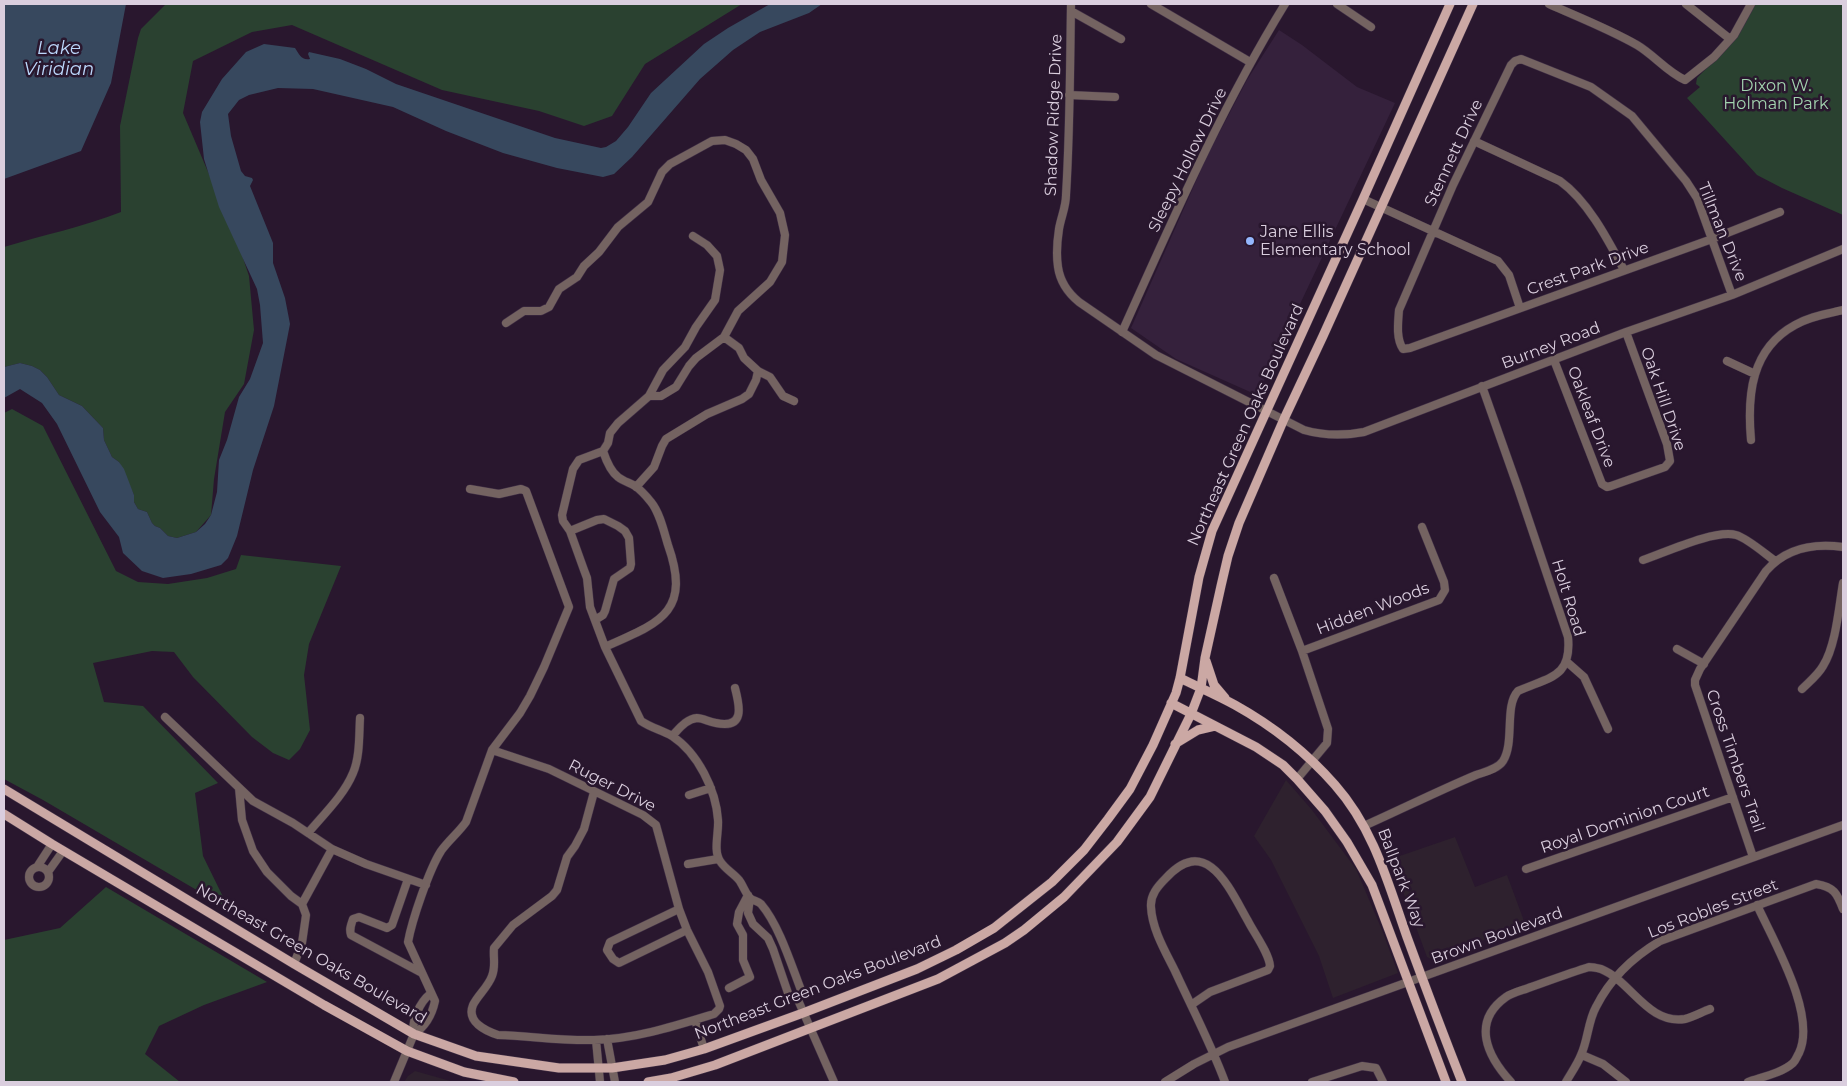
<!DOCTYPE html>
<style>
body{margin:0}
#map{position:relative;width:1847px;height:1086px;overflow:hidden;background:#29172e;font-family:Montserrat,sans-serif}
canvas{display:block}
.frame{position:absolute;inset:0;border:5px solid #dacede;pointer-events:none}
</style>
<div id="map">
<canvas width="1847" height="1086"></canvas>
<div class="frame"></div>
</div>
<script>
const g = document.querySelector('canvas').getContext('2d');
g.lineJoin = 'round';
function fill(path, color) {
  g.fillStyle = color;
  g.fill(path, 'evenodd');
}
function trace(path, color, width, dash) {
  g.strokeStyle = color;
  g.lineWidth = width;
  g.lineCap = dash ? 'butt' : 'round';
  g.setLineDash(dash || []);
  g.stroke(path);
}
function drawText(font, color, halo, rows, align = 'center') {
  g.font = font + ' Montserrat,sans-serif';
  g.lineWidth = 5;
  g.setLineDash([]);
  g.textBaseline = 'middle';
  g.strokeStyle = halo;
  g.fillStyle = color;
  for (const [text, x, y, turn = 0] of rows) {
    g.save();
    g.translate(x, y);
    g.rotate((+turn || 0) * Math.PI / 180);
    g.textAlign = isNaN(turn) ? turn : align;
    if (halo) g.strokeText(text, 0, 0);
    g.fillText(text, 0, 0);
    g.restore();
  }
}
const commercial = new Path2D(`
 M1286,780L1312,810L1356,869L1382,930L1398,973L1333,998L1319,956L1271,860L1254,836Z
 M1455,837L1475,887L1507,875L1527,929L1498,935L1431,959L1427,957L1391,859Z
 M415,1071L454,1082H404L408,1076Z`);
const built = new Path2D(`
 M1279,30L1302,45L1357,87L1395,103L1257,395L1176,359L1131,328L1208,154L1247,80Z`);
const green = new Path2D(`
 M166,4H742L645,64L612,116L584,126L539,111L442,90L292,25L252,32L193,61L183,113L237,240L249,276L254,330L244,384L225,412L214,479L211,515L196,532L177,538L168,536L160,528L155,526L152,523L147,512L138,509L134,502V495L119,462L112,457L104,440L103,428L82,406L59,395L47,377L40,370L32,366L20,363L4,367V247C43,235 83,227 121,212L120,126L138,38L141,29Z
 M1755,4H1843V215L1782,188L1757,175L1687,98L1700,87L1696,84L1697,78L1738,36Z
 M12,409L43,426L116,571L138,582L168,584L207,578L236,569L241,555L341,566L309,644L304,675L310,730L300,749L289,760L273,753L252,737L193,677L174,652L152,651L93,663L104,702L143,706L218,783L195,793L203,856L229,909L43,800L4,779V413Z
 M106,887L267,982L204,1005L159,1026L145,1054L180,1082H4V940L60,928Z`);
const water = new Path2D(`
 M4,4H126L111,83L81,151L4,179Z
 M770,4H822L809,13L760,32L733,50L700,79L632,157L614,174L603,177L557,168L503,153L446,131L393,107L313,89L278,88L249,95L239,100L228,114L231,136L241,171L245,176L252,178L253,180L250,186L273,243V263L285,298L290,324L274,406L253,470L237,536L228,558L221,565L191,574L163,578L142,571L123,553L119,537L100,512L57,424L42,403L20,389L4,398V367L20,363L32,366L40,370L47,377L59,395L82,406L103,428L104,440L112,457L119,462L124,469L134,495V502L138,509L147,512L152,523L155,526L160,528L168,536L177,538L196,532L205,524L211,515L217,492L219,460L227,440L239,397L250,379L263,343L260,305L257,289L219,207L204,159L200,122L202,112L222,79L246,52L264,44L295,48C299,54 302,61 310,59L308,54L309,52L340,59L366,69L396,84L555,138L601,148L606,147L616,141L628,127L651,93L704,44L728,28Z`);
const minor = new Path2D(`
 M1071,4C1070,68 1070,132 1066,195C1066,207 1061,217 1059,229C1057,242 1056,254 1058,267C1060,281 1068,293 1079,302L1156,355L1304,430C1325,436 1343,436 1364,432L1626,332L1732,295L1843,249
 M1151,4L1250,62
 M1337,4L1371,27
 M1549,4C1578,17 1609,29 1637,45C1654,55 1667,72 1685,80L1714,57L1734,35L1751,4
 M1686,4L1730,39
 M1071,11L1121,39
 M1069,95L1115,97
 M1474,141L1560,181C1588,201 1608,240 1624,270
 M1363,199L1498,261L1509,275L1520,308
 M693,236L707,245L717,256L720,270L715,300L696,327L685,347L663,370L649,396L618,423L610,433L608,443L603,451L579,460L573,469L562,515L563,521L570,531L584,570L587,578L590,607L605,647L641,721C651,728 662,730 672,736C698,753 716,790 718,820C719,832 713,851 720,861C725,869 733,873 739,880C743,885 746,895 751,899C754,901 758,901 761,904C779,925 791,964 801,990L798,1000L834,1082
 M1732,295L1697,198L1686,181L1632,116L1591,87L1521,59L1515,61L1511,65L1453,185L1399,310C1398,323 1396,339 1403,349L1410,348L1712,239L1780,212
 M506,323L524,311H541L549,307L559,289L577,277L584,266L599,252L618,227L648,202L662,172L670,164L712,141L725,140L736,144L746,150L753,159L761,180L780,213L785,235L782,262L770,282L738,311L724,337L696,358L689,366L676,387L661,396H649
 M1122,332C1172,221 1221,108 1285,4
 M724,337L739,348L744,358L758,371L770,377L783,396L794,401
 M1554,360L1602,484L1607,487L1611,486L1665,467L1670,461L1667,444L1626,332
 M1727,361L1755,374
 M1751,440C1747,395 1751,349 1795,325C1810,316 1827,314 1843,310
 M603,451C606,460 610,471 618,477C623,481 630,483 635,486C641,490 647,497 651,502C660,513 664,532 668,545C692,613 659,623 605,647
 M636,487L654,467L662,446L666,439L707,414L742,399L749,394L756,380L758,371
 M570,531L597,520L604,519L618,526L625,531L629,538L631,564L630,568L614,579L605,611L603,615L595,620
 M1643,560C1664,553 1715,529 1736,535C1747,538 1764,553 1775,561
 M1274,578L1302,651L1328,729L1327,743L1297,779
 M1677,649L1704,664
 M1302,651L1439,600L1445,590L1444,582L1422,527
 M1567,662L1584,677L1608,729
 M1802,689C1809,682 1818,675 1823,666C1836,646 1839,606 1843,583
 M165,717L253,801L293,823L332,849L366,864L426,885
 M672,736C679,729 686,719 697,718C703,718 709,722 716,723C745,729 740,707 735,688
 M492,750L549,769L643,815L656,825L679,909L687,930L708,972L720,1006L719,1009L714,1014C675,1026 635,1039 594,1040C562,1041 530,1036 498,1035C486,1031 466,1022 473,1005C478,995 488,987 492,976C496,966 493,958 494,948L513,925L552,896L557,890L567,857L575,846L584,829L594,792
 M239,788L242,820L253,851L267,872L291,896L302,904L306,915L302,943L294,964
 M689,795L711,788
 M1364,826C1402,809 1438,791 1476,775C1484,772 1498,769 1503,761C1515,742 1504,706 1518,691C1549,677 1572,678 1568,637L1518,488L1482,386
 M308,833C324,814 344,795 353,773C360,757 359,735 360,718
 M1753,857L1695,685V680L1700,669L1766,571C1786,548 1814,543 1843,547
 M688,864L718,859
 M37,867L52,844
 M29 877a10 10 0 1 1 20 0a10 10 0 1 1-20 0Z
 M1526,869L1733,797
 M48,872L63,851
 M408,879L392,925L387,928L359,917L353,919C351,925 349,929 351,935L422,973
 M750,898L748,913L753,924L768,938L773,949L789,996L798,999
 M302,904L332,849
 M679,909L610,942L607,950L613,959L619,963L687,930
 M729,988L750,977L743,960V935L737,924L739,912L748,895
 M1191,1005L1210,992L1268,970L1270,966C1269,953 1254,933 1248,921C1230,890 1207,833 1166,878C1158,886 1150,895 1151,907C1152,929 1165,951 1175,971C1192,1008 1211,1044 1225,1082
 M695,1020L704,1049
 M414,1034C426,1026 432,1015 435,1001L408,942C412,920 429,870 441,851C448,841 459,832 466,822L492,750L520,713L530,696L544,667L569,607L526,491L521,489L499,494L470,489
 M414,1034C411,1021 420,1002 430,994
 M607,1039L615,1082
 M596,1040L600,1082
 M1582,1055L1603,1064L1626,1082
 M394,1082L414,1034
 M1165,1082L1194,1064L1228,1047L1843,825
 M1312,1082L1362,1066L1376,1068L1383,1082
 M1511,1082C1487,1056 1471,1022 1506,997C1513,992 1524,990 1531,987C1551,980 1570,973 1589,967C1593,967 1597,968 1601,969C1631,981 1648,1025 1685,1019C1693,1017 1702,1012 1710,1009
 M1566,1082C1571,1073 1577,1065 1581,1055C1588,1040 1588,1021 1596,1007C1610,979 1633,957 1660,941L1816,884C1834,887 1837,893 1843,909
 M1748,1082C1762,1077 1782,1073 1793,1063C1796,1060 1797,1056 1799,1053C1817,1015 1774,942 1757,905`);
const major = new Path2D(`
 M1206,661L1214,685L1225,698
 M1180,678C1198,687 1217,695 1235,705C1271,725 1307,753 1335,785C1374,829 1388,883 1407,937C1425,986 1443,1034 1462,1082
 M1171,703L1256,747L1283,765L1297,779L1325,811L1347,842L1372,885L1446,1082
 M1175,744L1198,730L1215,726
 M4,789L294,964L414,1034L476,1056L559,1068H612L665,1060L704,1049L803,1013L917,969L956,950L994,928L1052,882L1084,850L1108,819L1130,789L1153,745L1176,693L1180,678L1199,577L1212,531L1363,199L1450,4
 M4,814L52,844L324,1005L407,1051L464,1072L514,1082
 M648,1082L671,1078L715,1065L938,979L1005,943L1024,930L1064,897L1117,842L1150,797L1191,714L1201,688L1205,658L1221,586L1228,556L1239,523L1284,419L1323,336L1473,4`);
const markers = [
 [1250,241,5,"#94b7fd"]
];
const parkNames = [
 ["Dixon W.",1776,86],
 ["Holman Park",1776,104]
];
const streetNames = [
 ["Shadow Ridge Drive",1054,115,-88],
 ["Stennett Drive",1454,153,-65],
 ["Sleepy Hollow Drive",1188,160,-64],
 ["Tillman Drive",1722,232,68],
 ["Crest Park Drive",1588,269,-20],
 ["Burney Road",1551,346,-21],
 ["Oak Hill Drive",1663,399,71],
 ["Oakleaf Drive",1591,417,69],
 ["Northeast Green Oaks Boulevard",1246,425,-66],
 ["Holt Road",1568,598,73],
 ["Hidden Woods",1373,609,-21],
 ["Cross Timbers Trail",1735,761,71],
 ["Ruger Drive",612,786,27],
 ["Royal Dominion Court",1625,820,-19],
 ["Ballpark Way",1401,878,69],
 ["Los Robles Street",1713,909,-21],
 ["Brown Boulevard",1497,936,-20],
 ["Northeast Green Oaks Boulevard",311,954,30],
 ["Northeast Green Oaks Boulevard",818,988,-21]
];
const poiNames = [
 ["Jane Ellis",1260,232],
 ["Elementary School",1260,250]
];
const waterNames = [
 ["Lake",59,49],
 ["Viridian",59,70]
];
fill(commercial, '#2e212e');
fill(built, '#35213c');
fill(green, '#2a4130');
fill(water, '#37485e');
trace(minor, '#423147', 9);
trace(major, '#423147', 10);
trace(minor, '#746361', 8);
trace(major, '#cba8a4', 9);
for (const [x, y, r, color] of markers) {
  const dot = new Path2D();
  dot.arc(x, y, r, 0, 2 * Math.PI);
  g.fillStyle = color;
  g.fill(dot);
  trace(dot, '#29172e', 2);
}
drawText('16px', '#a2d4af', '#29172e', parkNames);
drawText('16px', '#dacede', '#29172e', streetNames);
drawText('16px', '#dacede', '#29172e', poiNames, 'left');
drawText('italic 18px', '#bcd8fc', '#29172e', waterNames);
</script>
